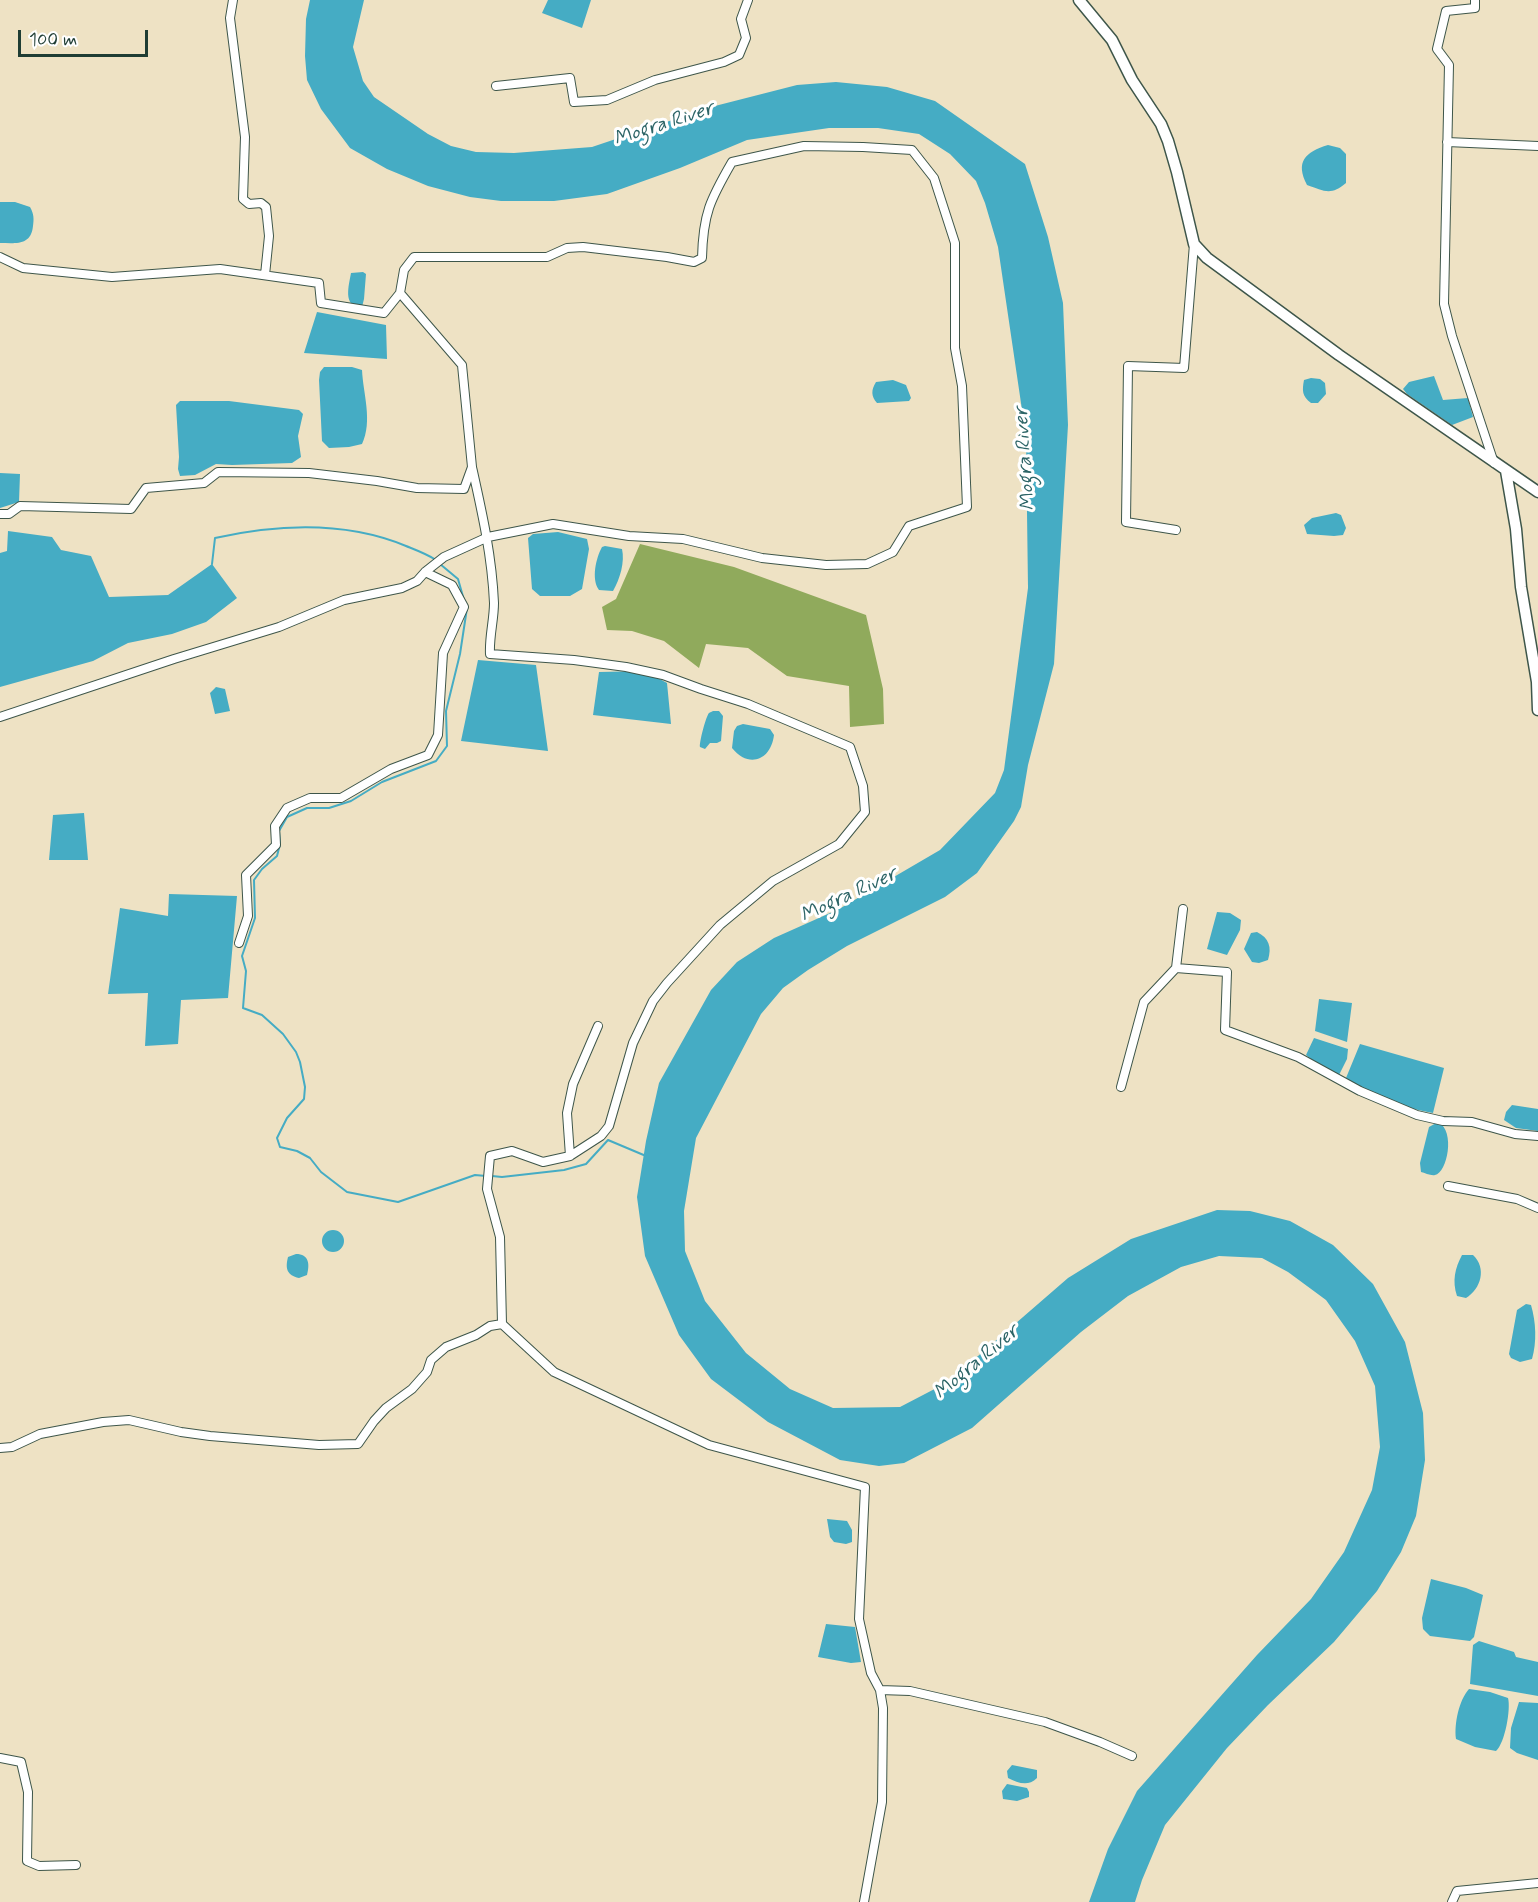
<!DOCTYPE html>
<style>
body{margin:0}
#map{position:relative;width:1538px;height:1902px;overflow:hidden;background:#eee2c4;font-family:Mynerve,sans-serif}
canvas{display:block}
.scale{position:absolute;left:18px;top:30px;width:130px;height:27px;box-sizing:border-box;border:3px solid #1f3d34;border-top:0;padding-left:8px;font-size:18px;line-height:21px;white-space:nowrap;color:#1f3d34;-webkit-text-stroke:4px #fff;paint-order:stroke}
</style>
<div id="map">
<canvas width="1538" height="1902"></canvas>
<div class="scale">100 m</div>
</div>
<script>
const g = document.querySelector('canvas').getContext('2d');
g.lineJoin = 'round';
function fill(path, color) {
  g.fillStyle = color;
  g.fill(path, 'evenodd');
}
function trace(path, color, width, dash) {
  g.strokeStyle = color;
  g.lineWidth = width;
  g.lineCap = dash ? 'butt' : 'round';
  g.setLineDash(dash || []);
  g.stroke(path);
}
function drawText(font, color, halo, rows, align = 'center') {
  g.font = font + ' Mynerve,sans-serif';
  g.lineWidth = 6;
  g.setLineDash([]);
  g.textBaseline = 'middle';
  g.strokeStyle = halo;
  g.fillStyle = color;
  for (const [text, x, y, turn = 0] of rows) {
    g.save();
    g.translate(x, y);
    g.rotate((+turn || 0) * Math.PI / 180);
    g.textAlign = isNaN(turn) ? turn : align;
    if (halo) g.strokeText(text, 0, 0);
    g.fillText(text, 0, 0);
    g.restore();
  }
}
const forest = new Path2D(`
 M640,544L734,567L866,615L883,689L884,724L850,727L849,686L787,676L748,648L706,644L699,668L664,641L632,631L607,630L602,607L616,599Z`);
const water = new Path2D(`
 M310,0H364L353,47L363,81L374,97L428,134L451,146L476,152L514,153L592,147L711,107L797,85L836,82L887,87L935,101L1025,164L1048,237L1063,303L1068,425L1054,664L1028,765L1021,807L1014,821L977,873L945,897L847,946L808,970L783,988L761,1014L696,1138L684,1211L685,1251L705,1301L746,1353L790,1389L833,1408L900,1407L948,1382L1068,1278L1131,1239L1217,1210L1250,1211L1290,1221L1333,1245L1373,1284L1405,1342L1423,1413L1425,1460L1416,1516L1401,1552L1377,1591L1334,1642L1268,1705L1227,1748L1165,1825L1142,1880L1135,1902H1089L1108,1849L1137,1791L1257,1655L1311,1599L1344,1552L1372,1490L1380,1447L1375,1386L1355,1341L1326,1300L1288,1272L1262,1258L1219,1256L1181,1267L1128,1296L1081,1332L972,1428L904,1463L879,1466L840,1460L768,1422L711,1379L679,1335L645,1256L637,1197L646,1141L659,1083L711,990L737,962L774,938L839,909L940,850L995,793L1004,770L1028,588L1026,437L998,247L985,203L976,181L950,154L919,134L878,128H829L747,140L680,168L607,194L554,201H501L470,197L428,186L387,169L350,148L321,109L307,80L305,56L306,19Z
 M548,0H591L582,28L542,13Z
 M1328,145L1340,148L1346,154V183C1331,196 1324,191 1307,185C1295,162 1305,152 1328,145Z
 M0,202H15L30,207C34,214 34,219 33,226C31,246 16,243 0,243Z
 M363,272L366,274L364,299L362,307C342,308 349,285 351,273Z
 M317,312L386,325L387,359L304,353Z
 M324,367H352L362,370C363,393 373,421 362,444L349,447L329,448L322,441L319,380L320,372Z
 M1434,376L1443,400L1468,398L1473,417L1452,425L1407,394L1403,389L1409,382Z
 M1311,378L1320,379L1325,383L1326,394L1318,403H1311C1302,396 1302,391 1304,380Z
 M893,380L906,385L911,398L909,401L877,403C871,396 871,390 876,382Z
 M180,401H229L299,410L303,414L298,436L301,457L292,463L232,465L216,464L195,475L180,476L178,469L179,457L176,405Z
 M0,473L20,474L19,502L0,508Z
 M1336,513L1341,515L1346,528L1343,535L1334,536L1307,534L1304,525L1312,518Z
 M8,531L52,537L61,550L91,556L109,597L168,595L212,564L237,598L206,622L172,634L128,643L93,661L0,687V553L7,551Z
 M558,532L587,539L589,549L582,589L570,596H540L532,589L528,538L533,534Z
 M605,546L622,549C625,562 620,579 613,591L599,590C591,579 596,558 602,547Z
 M478,660L536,665L548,751L461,741Z
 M645,671L667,683L671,724L593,715L599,672Z
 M216,687L225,689L230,711L215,714L210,693Z
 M713,711H719L723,716L721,741L717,743H710L705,749L700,747C699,743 706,716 709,713C710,712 712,712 713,711Z
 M743,724L770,729L774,735C771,760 749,769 732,748L734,731L737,726Z
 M84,813L88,860H49L53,815Z
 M169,894L237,896L228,998L181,1000L178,1044L145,1046L148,993L108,994L120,908L168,916Z
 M1217,912L1230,913L1241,920L1240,930L1227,955L1207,949Z
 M1257,932C1269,938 1272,947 1268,960L1259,963L1252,962L1244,949L1251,933Z
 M1319,999L1352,1003L1347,1042L1315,1031Z
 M1314,1038L1348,1049L1347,1059L1339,1075L1321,1067L1306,1055Z
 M1360,1044L1444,1068L1433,1113C1399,1107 1375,1097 1346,1078Z
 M1512,1105L1538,1109V1131L1516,1128L1504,1120L1506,1112Z
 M1438,1122C1456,1131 1447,1173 1435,1175C1431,1176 1425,1173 1421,1172L1420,1163L1429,1127Z
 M322 1241a11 11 0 1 1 22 0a11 11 0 1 1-22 0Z
 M296,1254C309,1254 310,1264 307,1275L299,1278C287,1275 285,1269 288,1257Z
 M1462,1255H1473C1487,1268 1481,1289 1466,1298L1457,1296C1452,1281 1455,1268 1462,1255Z
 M1526,1304L1531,1305C1536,1322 1537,1342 1532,1359L1520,1362L1511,1358L1509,1354L1517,1310Z
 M827,1519L847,1521L852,1530V1542L846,1544L834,1542L830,1537Z
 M1431,1579L1466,1588L1483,1595L1474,1637L1470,1641L1430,1636L1423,1629L1422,1618Z
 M826,1624L855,1627L861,1662L851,1663L818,1657Z
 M1479,1641L1514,1652L1516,1657L1538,1662V1696L1470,1684L1473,1645Z
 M1469,1689L1490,1692L1508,1698C1511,1709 1505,1743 1496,1751L1475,1747L1456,1739C1454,1724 1459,1700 1469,1689Z
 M1519,1702L1538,1703V1760L1517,1753L1510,1748L1511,1728Z
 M1012,1765L1037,1770V1778C1028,1787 1018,1783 1008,1778L1007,1771Z
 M1007,1784L1027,1788L1029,1792V1797L1017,1801L1003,1799L1002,1791Z`);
const stream = new Path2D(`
 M212,564L215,538C278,524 346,521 406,546C416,550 427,554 436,560
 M440,564L458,579L464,600
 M467,608L460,654L446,711L447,746L436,761L382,782L351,801L329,808H307L287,817L279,831L280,844L277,856L262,869L254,880L255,918L242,956L246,971L243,1008L262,1015L283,1034L296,1052L300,1062L305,1087L304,1099L287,1118L277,1138L280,1147L297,1151L310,1158L321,1172L347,1192L398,1202L475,1175L486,1176
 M492,1176L502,1177L564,1170L586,1164L608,1140L646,1156`);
const minor = new Path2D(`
 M233,0L230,18L245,137L243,199L249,204L261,203L266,207L269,236L265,275
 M1475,0V8L1446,11L1437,49L1449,65L1444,304L1452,336L1494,463
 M496,86L570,78L574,102L607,100L655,80L724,62L739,55L746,38L741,19L748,0
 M1447,142L1538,146
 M0,257L23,268L112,277L220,269L319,283L321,303L384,313L400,293L462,365L472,467
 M0,514H9L20,506L131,509L146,488L204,483L218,472L309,473L377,481L417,488L464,489L472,467C482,512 492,556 494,603C494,620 489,637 490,654L574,660L626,667L663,675L701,689L748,704L850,747L863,786L865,812L839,844L773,881L720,925L667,983L653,1001L633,1043L609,1126L601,1136L570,1156
 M1176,530L1126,522L1128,366L1184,368L1194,244
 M0,717L174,659L279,627L344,600L402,588L417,581L425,572L444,557L488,537L553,524L629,536L683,539L762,558L826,565L867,564L893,552L909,526L967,507L962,386L955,348V243L934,178L912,150L863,147L804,146L732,162C710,200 703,214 702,258L694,262L667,257L583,247L567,248L547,257H414L404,270L400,293
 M1183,909L1176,968L1227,972L1225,1030L1298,1057L1360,1091L1417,1115L1443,1121L1472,1122L1515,1134L1538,1136
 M239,943L248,916L246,875L276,845L275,826L287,808L310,798H341L391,769L428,755L438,735L443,653L464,607L452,585L425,572
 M1121,1087L1144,1002L1176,968
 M1448,1186L1517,1199L1538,1208
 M502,1324L500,1237L487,1189L490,1156L512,1151L543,1162L570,1156L567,1113L573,1084L598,1026
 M0,1448L12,1447L40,1434L103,1422L129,1420L181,1432L210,1436L319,1445L358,1444L374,1421L386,1408L412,1389L427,1372L431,1360L446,1347L476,1335L490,1326L502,1324L554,1372L709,1445L865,1487L859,1619L871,1673L880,1690
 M0,1758L21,1762L28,1792L27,1861L39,1866L76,1865
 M864,1902L882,1802L883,1708L880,1690L910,1691L1045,1722L1100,1742L1132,1756
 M1452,1902L1457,1891L1538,1883`);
const tertiary = new Path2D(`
 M1079,0L1112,40L1132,80L1161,124L1168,141L1177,172L1194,244L1207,258L1339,355L1538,492
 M1506,471L1516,529L1521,587L1537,682L1538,710`);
const waterNames = [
 ["Mogra River",664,125,-18],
 ["Mogra River",1026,459,-94],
 ["Mogra River",849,896,-25],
 ["Mogra River",977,1363,-40]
];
fill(forest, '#90aa5c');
fill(water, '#45acc4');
trace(stream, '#45acc4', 2);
trace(minor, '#3e564a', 10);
trace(tertiary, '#3e564a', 13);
trace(minor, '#fff', 8);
trace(tertiary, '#fff', 10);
drawText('italic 20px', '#2c6466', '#fff', waterNames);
</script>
